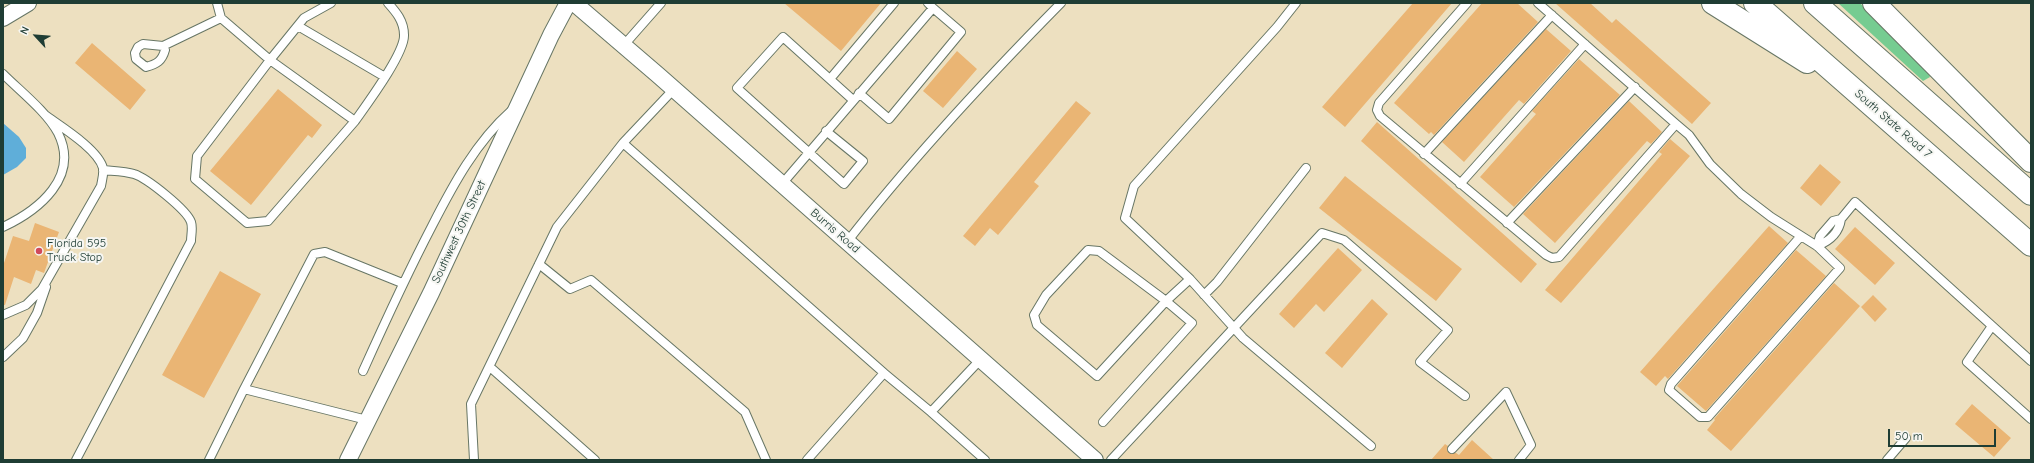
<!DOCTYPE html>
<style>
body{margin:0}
#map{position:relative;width:2034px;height:463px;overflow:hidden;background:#ede0c0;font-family:"Comic Neue",sans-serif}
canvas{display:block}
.frame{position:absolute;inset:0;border:4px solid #1f3d34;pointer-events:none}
.north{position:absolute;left:16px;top:16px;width:40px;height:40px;-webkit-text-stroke:3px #f6f6f2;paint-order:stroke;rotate:296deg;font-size:11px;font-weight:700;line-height:16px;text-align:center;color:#1f3d34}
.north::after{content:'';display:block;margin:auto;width:14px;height:18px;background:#1f3d34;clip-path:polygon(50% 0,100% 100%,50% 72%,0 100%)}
.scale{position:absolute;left:1888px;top:429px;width:108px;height:18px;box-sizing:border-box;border:2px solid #1f3d34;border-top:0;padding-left:5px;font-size:12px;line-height:14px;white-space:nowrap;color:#1f3d34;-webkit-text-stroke:3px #f6f6f2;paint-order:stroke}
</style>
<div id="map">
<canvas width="2034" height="463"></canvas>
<div class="frame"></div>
<div class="north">N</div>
<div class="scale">50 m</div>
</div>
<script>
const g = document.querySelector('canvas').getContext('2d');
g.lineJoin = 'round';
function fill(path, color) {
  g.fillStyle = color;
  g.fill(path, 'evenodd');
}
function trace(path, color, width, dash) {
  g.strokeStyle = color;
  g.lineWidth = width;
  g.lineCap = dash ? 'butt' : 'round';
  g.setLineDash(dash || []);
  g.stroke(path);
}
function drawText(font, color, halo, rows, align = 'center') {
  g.font = font + ' "Comic Neue",sans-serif';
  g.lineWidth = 4;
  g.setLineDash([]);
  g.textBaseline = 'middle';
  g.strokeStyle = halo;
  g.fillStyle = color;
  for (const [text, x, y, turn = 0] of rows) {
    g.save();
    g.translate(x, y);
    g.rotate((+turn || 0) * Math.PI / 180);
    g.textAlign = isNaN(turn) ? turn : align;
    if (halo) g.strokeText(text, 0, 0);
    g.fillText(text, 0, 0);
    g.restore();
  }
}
const green = new Path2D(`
 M1838,3H1860L1928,73L1930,77L1923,81Z`);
const water = new Path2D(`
 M3,123L19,137L26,148V158L17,167L3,175Z`);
const building = new Path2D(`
 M784,3H881L841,51Z
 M1413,3H1452L1345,127L1322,107Z
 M1482,3H1517L1538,22L1434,135L1431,132L1429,134L1394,103Z
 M1555,3H1590L1612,23L1616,19L1711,103L1692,124Z
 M1546,29L1571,51L1524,104L1519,100L1464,162L1442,142Z
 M92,43L146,90L130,110L75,63Z
 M957,51L977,69L943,108L923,91Z
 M1579,59L1620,95L1514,207L1480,177L1536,114L1532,111Z
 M278,89L322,125L312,138L308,135L251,205L210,171Z
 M1076,101L1091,113L1034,182L1039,186L998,235L990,228L975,246L963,236Z
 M1629,101L1662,132L1651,144L1647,141L1555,243L1523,214Z
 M1377,122L1537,264L1521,283L1361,141Z
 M1670,139L1690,156L1561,303L1545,290L1662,154L1659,152Z
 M1820,164L1841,182L1821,206L1800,188Z
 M1345,176L1462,269L1436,301L1319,208Z
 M35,223L59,232L44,273L36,270L31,284L14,277L5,305H3V266L13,236L29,241Z
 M1769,226L1788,243L1668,379L1665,376L1656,386L1640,372Z
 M1855,227L1895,263L1875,285L1835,249Z
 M1338,248L1362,270L1324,312L1316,304L1294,328L1279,314Z
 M1796,250L1826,276L1706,411L1677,386Z
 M220,271L261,294L204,398L162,375Z
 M1834,283L1860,306L1731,451L1707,430L1715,420L1714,419Z
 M1873,295L1887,309L1875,322L1861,307Z
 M1372,299L1388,314L1342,368L1325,353Z
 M1972,404L2011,438L1994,457L1955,424Z
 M1472,440L1494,460H1431L1445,444L1448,446L1447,450L1449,453H1456L1459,455Z`);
const lane = new Path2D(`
 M1296,3L1277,27L1134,186L1125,218L1190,279L1243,338L1371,446
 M1467,3L1379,103L1377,110L1380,116L1546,255L1552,258L1559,257L1676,124
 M1538,3L1676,124L1689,135L1710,164L1741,194L1771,217L1817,246L1840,268L1708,417H1700L1669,390L1671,384L1801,236
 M221,18L270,60L355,121L268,221L247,223L195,179L197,156L270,60L304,18L331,3
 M298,26L385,77
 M624,45L661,3
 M163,46L165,50C162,61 157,64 146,67L136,59L135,53L138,47L143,44L163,46L221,18L217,3
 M3,74C20,91 47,112 58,133C80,177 39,210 3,227
 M830,79L894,3
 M674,89L623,143L884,373L931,412L980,360
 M859,93L889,119L961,32L933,8
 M355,121C367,104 405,53 404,35C404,21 396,12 388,3
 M826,131L863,161L844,184L737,88L783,37L853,100
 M1424,154L1552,15
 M782,184L933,8L928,3
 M1460,184L1585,44
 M1841,219C1839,233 1830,241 1817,246L1820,236L1833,221L1841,219L1855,202L2031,361
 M1507,223L1635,87
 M847,242C913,157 986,79 1061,3
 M539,264L570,289L591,280L745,412L766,460
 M1204,295L1217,282L1306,168
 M3,315L26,305L42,289L101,186C102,180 104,174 103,168C98,149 60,126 45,115
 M1992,326L1967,362L2031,419
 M3,357L23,338L37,313L46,287
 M490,367L595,460
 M363,371C385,322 407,274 432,226C453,185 476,142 511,111
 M244,389L314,254L325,252L402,283
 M931,412L985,460
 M1103,422L1192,323L1166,301L1099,251L1088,250L1046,295L1034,315L1037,325L1097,376L1166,301L1190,279
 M1452,449L1506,392L1531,445L1519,460
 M76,460L191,241C191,235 193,228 191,222C187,210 147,178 134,174C125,171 113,171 103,170
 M209,460L244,389L367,420
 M474,460L471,404L557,227L623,143
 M807,460L884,373
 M1111,460L1322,233L1344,240L1448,330L1420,362L1465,396
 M1887,460L1906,438`);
const street = new Path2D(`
 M574,3L658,75L1095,460
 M3,18L28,3
 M348,460L431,293L551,35L568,3`);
const primary = new Path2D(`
 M1713,3L1807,62
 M1755,3L2031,245
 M1815,3L2031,194
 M1874,3L2031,161`);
const markers = [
 [39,251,4,"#d1495b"]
];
const streetNames = [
 ["South State Road 7",1893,124,41],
 ["Burris Road",835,231,41],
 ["Southwest 30th Street",459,232,-65]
];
const poiNames = [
 ["Florida 595",47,244],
 ["Truck Stop",47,258]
];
fill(green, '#76cc91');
fill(water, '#5faed9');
fill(building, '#eab574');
trace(lane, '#677665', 10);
trace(street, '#677665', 18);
trace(primary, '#677665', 24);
trace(lane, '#fff', 8);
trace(street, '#fff', 16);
trace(primary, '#fff', 22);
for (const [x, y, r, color] of markers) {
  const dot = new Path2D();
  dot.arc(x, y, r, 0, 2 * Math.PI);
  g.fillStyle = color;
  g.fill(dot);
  trace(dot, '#f6f6f2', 1.5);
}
drawText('12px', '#1f3d34', '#f6f6f2', streetNames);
drawText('12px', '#1f3d34', '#f6f6f2', poiNames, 'left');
</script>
